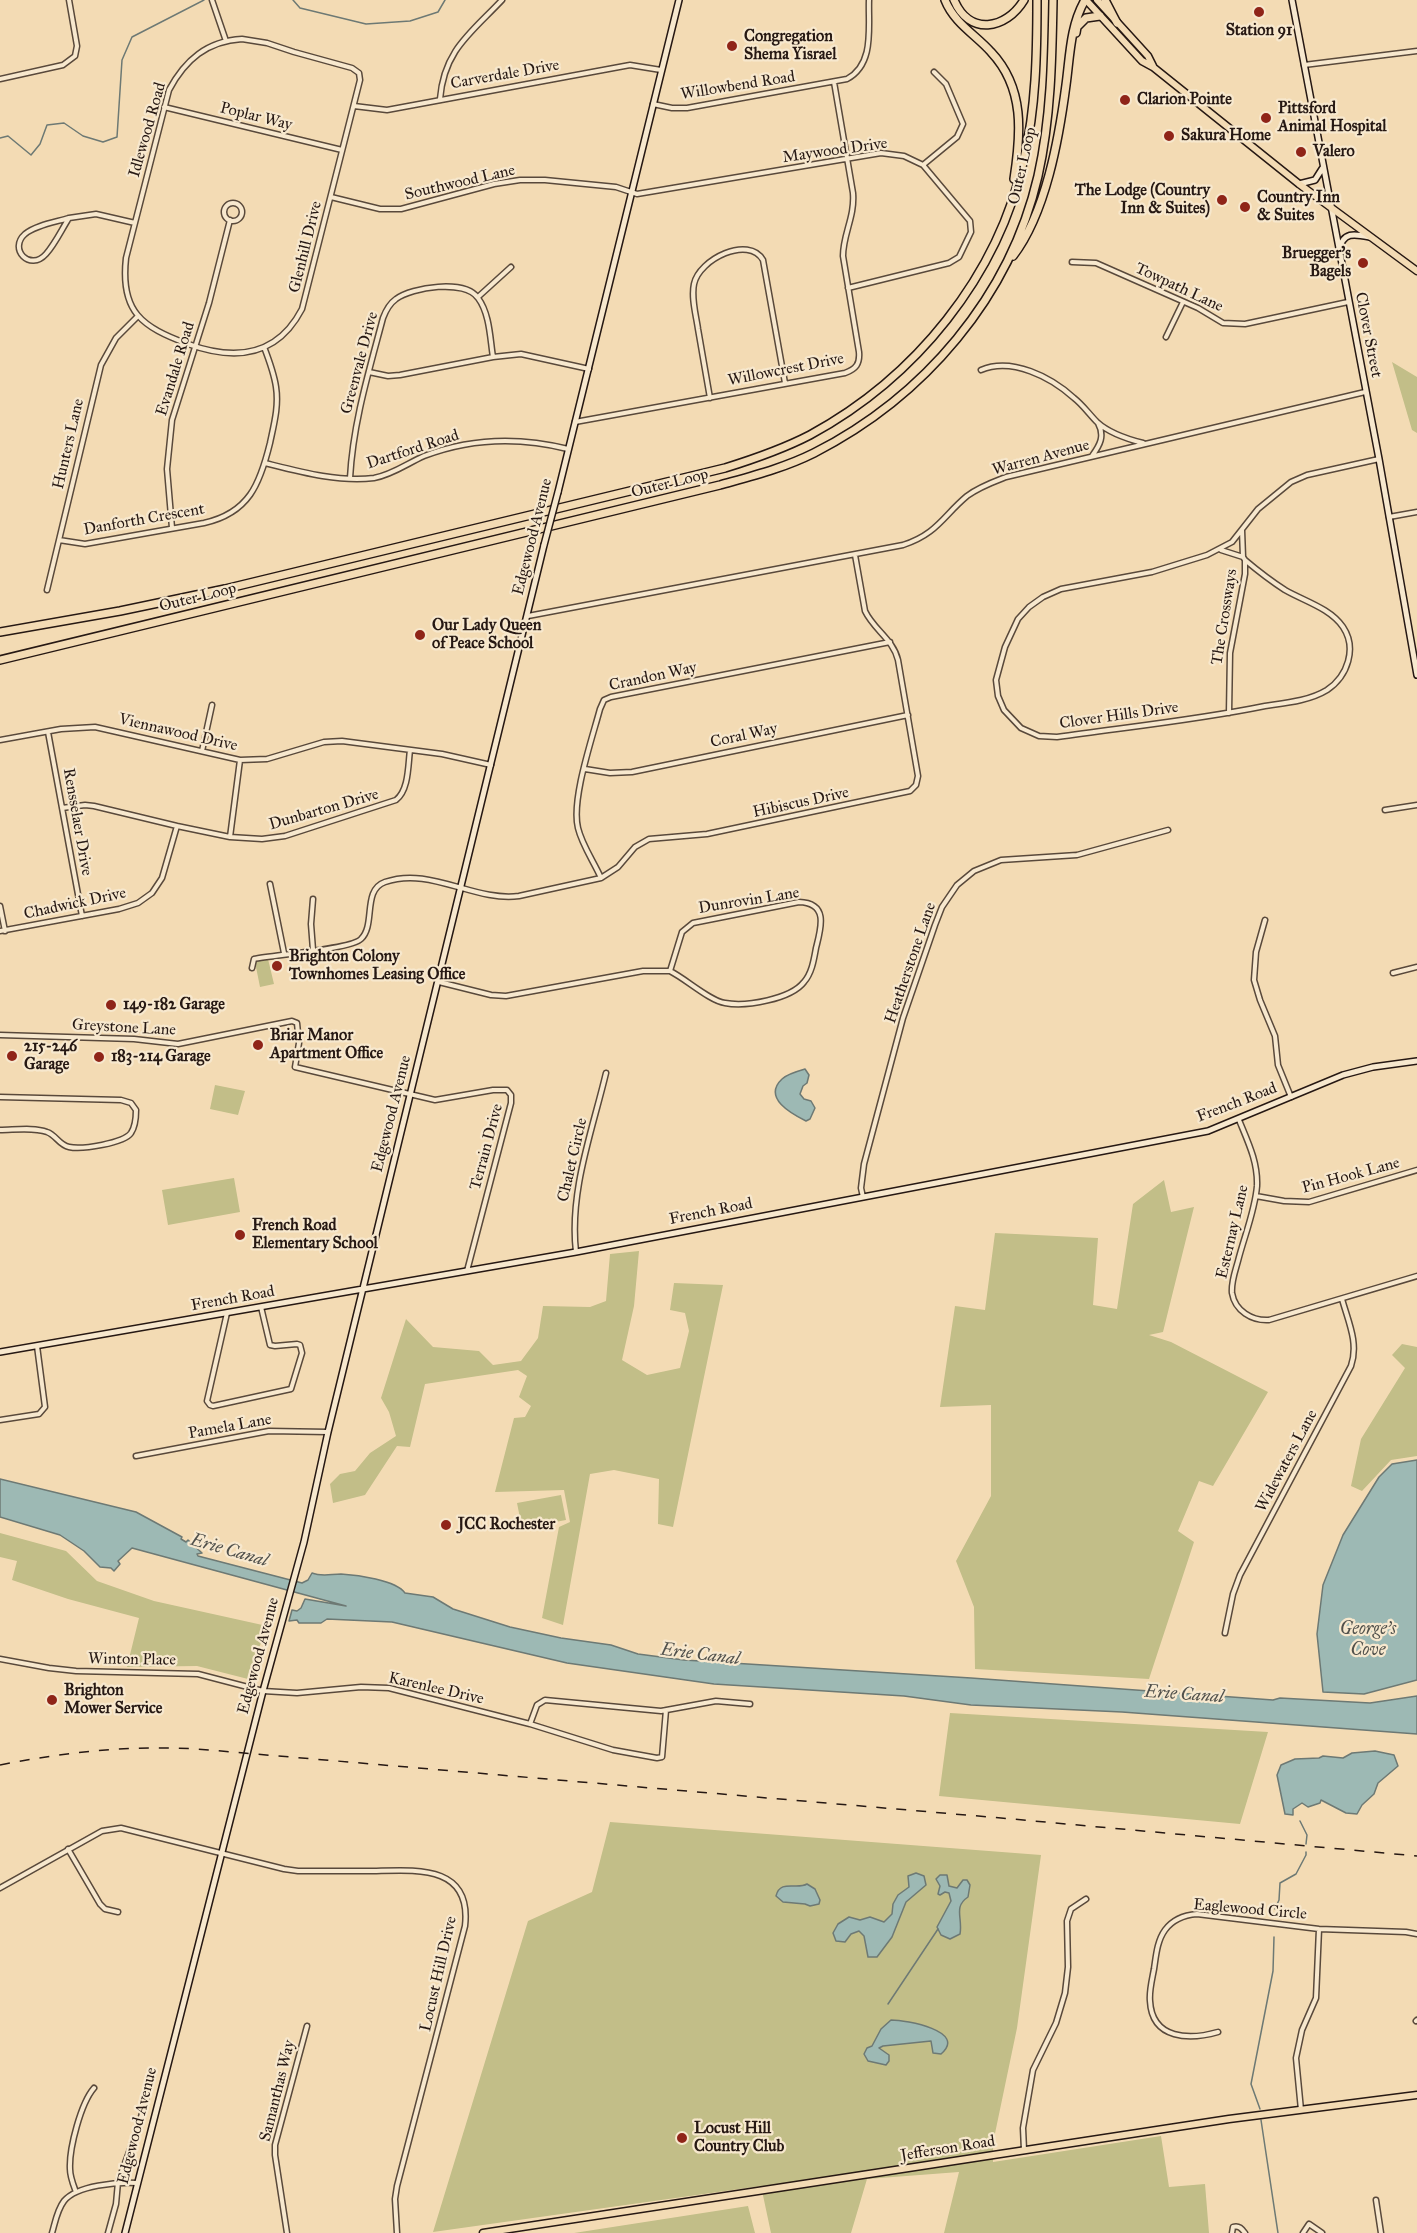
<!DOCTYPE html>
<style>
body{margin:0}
canvas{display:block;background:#f3dbb4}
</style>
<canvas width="1417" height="2233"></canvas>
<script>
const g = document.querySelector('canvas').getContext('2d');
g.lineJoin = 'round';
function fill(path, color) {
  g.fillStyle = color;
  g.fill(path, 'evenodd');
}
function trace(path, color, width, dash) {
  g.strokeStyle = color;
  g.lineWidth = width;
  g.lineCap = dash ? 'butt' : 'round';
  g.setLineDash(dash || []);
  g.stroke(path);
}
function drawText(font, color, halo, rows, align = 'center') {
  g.font = font + ' "IM FELL Great Primer",serif';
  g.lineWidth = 4.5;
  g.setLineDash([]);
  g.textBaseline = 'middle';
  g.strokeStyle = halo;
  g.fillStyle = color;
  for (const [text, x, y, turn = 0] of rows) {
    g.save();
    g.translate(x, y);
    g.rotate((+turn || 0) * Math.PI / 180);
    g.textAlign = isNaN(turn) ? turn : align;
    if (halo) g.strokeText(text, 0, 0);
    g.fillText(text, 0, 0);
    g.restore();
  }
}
const green = new Path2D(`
 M1392,362L1417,377V433L1412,430Z
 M268,959L274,984L260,987L255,962Z
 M215,1085L245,1091L238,1115L210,1109Z
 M234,1178L240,1212L168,1225L162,1190Z
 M1164,1180L1171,1212L1194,1207L1163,1332L1149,1335L1171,1342L1268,1392L1213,1486L1199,1481L1178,1531L1194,1542L1149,1679L975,1669L974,1607L956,1561L991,1496V1405L940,1407L955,1306L985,1310L995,1233L1098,1238L1093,1305L1117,1309L1133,1204Z
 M639,1251L634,1306L622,1360L647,1375L680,1368L689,1331L685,1313L670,1310L674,1283L723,1285L673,1527L658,1524L659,1479L614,1470L590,1474L563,1625L542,1618L559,1527L570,1522L564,1490L495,1492L514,1418L525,1417L531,1406L519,1397L527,1376L518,1370L425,1384L410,1447L397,1446L365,1495L333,1503L330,1484L340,1474L355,1471L370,1453L396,1436L389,1412L381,1398L406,1319L433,1347L479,1351L493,1365L521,1361L538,1338L543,1306L590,1307L606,1301L610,1254Z
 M1402,1344L1417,1347V1456L1391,1460L1362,1491L1351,1486L1361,1439L1405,1368L1392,1355Z
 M561,1495L566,1520L522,1528L517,1503Z
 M0,1533L66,1551L97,1581L154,1601L267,1626L248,1679L197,1666L127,1667L139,1618L68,1599L12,1580L17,1561L0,1557Z
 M950,1713L1268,1732L1240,1824L939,1796Z
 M610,1822L1041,1855L1017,2028L993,2143V2162L1161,2136L1169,2187L1205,2184L1209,2233H944L959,2172L867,2179L851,2233H771L761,2186L433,2232L528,1921L592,1892Z
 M748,2206L755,2233H574Z`);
const water = new Path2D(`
 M805,1069L809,1075L807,1083L803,1086L800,1094L804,1099L811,1101L815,1108L810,1119L806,1121C792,1114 762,1098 782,1079C787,1074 798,1071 805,1069Z
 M1417,1460V1680L1364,1694L1323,1692L1317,1634L1323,1585L1343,1535L1379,1477L1392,1464Z
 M0,1479L136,1512L182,1537L181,1539L186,1542L188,1540L202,1553L197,1554L198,1556L302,1583L308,1580L312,1573C322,1577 331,1574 341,1574C357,1575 396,1580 405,1593L433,1597L453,1609L510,1627L561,1638L611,1645L638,1654L684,1660L971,1678L1273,1700L1280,1698L1370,1703L1417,1696V1734L1122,1712L971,1705L904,1696L714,1684L567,1663L392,1622L327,1619L321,1623H299L297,1620L289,1621L292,1610L297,1611L301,1608L305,1599L346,1606L132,1548L118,1561L120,1564L114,1571L111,1568L100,1567L84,1551L60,1535L0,1517Z
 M1375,1751L1394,1755L1398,1766L1378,1783L1374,1794L1362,1805L1357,1814L1346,1813L1321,1800L1320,1803L1308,1807L1302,1803L1293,1809V1815L1285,1814L1277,1775L1281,1765L1295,1759L1319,1758L1323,1756L1343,1758L1352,1753Z
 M916,1873L924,1876L926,1885L906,1902L892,1937L877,1957H868L864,1936L859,1931L851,1934L845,1942L836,1941L833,1933L838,1924L849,1917L860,1920L870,1917L884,1922L892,1914L893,1904L898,1895L909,1887L908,1876Z
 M940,1875H947L949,1886L957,1888L963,1880H967L970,1885L968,1897C953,1907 963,1918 960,1934L950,1939L941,1935L937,1927L951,1901L949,1893L945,1892L940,1895L938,1894L940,1886L936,1879Z
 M807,1884L815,1889L820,1900L819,1904L810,1906L805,1904L783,1902L776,1896C780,1879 797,1890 807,1884Z
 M891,2020C906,2020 968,2031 941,2054L933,2053L931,2041L883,2046L879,2048L889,2055V2061L886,2065L868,2061L864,2054L867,2048L872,2046L881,2029Z`);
const stream = new Path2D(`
 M293,0L300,8L366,24L410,21L438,12L445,0
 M0,138L8,136L31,155L40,144L47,125L64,123L83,136L103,142L117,137L122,60L132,37L204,0
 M1300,1821L1307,1835L1306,1844
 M1275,1909L1279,1900L1280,1883L1296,1874L1306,1855V1852
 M888,2004L938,1929
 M1260,2109L1251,2084L1273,1971L1274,1937
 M1261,2120L1278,2233`);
const street = new Path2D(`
 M212,0L226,41
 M242,39L267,43L294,52L352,68L359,73L360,80L302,309C277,357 235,361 188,344C142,327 120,312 126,258L169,90C185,60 207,41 242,39Z
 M1304,65L1417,51
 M0,79L63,65L75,56L77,46L69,0
 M440,99C444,50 471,33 502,0
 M653,104L672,108H687L847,79C875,64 868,27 869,0
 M354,106L387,110L630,65L661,70
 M164,107L342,150
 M923,165L957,137L963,124L946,84L934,72
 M331,197L380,209H401L494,184L520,180H545L616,187L637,194L881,153L904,156L923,165L970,221L971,232L959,257L949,263L848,288
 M224 212a9 9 0 1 1 18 0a9 9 0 1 1-18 0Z
 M69,218C62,229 55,244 46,254C30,272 8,249 25,234C36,225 56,222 69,218Z
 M69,218L96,214L135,223
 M1072,262L1096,263L1198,308L1223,323L1245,324L1348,302
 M478,297L511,267
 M1166,337L1183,302
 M981,370C1012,357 1051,377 1074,398C1083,405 1089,414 1097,422C1109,433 1127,439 1143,443
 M369,372L388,376L400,375L493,357L521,354L589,369
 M710,398C706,375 702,352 698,329C696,315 691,298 694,284C699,259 749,235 763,260L785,383
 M575,422L845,373C856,369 860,364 859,352L843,256C843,234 855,217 853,193L834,82
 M1092,456C1100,445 1105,436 1098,423
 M265,463C301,472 337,482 374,478C392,475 408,463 424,456C471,438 520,437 568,449
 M350,478C353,423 369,371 383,318C386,310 389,304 396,299C412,287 465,279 478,298C490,314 490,339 493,357
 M1389,517L1417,512
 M172,528L167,469L172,420L209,303L230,220
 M1242,530L1243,557L1245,560C1258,571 1271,581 1285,590C1304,601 1330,608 1343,627C1357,648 1348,676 1327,690C1309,701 1285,703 1265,706C1197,720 1127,727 1057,737L1039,736L1021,728L1004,710L998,696L996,680L1005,647L1018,619L1029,607L1043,597L1061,589L1152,572L1207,555L1232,542L1258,509L1291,482L1307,475L1379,459
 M59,540L85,544L204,523C249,513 260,484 270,443C274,424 279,406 276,387C274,373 269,360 264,347
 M1221,550L1243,557
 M47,590L101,365L116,338L138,316
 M528,616L903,545C937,534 943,516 967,496C979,487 993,482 1006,477L1365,392
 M1229,713L1230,653L1245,574V560
 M48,732L82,916
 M0,740L61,729L95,727L240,760L267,759L324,742L342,741L442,754L491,765
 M202,751L212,705
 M585,769L610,773L632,772L908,715
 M62,808L85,805L94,806L177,826L230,837L262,839L285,836L396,800C409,790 408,765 410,750
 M1385,810L1417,805
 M230,837L240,760
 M601,878C594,862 582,845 578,828C571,800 592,739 600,709L604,700L611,697L890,642
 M270,884L284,953
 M313,899L311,924L313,950
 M799,902C829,903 821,928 816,948C814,959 812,973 804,982C791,999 746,1007 725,1003C710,1001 686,979 670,971L682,932L693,923Z
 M0,906L5,931
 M1265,920L1256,952L1254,980L1260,1000L1275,1036L1278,1065L1291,1097
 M0,931L119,909L138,903L152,893L162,878L177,826
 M252,968L254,959C273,955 352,949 361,939C376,925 362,890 385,882C430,866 474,902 519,896L601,878L618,867L635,847L649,839L707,834L910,791L916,785L918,776L898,660C893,639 874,630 865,611L855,555
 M1393,973L1417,967
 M439,982L491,995L506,996L643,971H670
 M0,1035L134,1039L178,1044L292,1021L297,1023L299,1043L295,1067L435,1100L493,1090H507L511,1095V1103L467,1271
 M0,1097L121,1100L131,1103L136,1110C136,1117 135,1127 131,1133C124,1143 82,1150 69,1147C59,1145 56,1135 47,1132C34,1127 14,1130 0,1130
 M1239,1120C1248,1142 1258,1162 1257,1186C1255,1211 1244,1237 1238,1261C1235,1272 1231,1282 1232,1293C1235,1311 1252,1321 1269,1320L1417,1276
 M1256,1196L1284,1201L1309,1202L1417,1170
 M863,1197L861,1188L864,1164L903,1018L935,925L942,907L957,885L974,871L1001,860L1077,855L1168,830
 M576,1252C569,1192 592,1132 606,1073
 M227,1313L207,1401L210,1405L213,1406L291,1389L302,1353L300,1345L297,1344L275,1346L270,1345L261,1307
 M0,1420L39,1414L45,1407L37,1346
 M136,1456L269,1431L328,1432
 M1225,1633L1233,1594L1240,1575L1351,1366C1359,1343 1348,1321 1342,1299
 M0,1659L49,1668L76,1671L198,1674L263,1691L297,1693L361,1687L389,1688L530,1724L613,1750L657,1758L662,1757L666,1710
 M530,1724L537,1705L545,1700L661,1711L716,1701L750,1704
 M68,1849L100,1904L105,1909L118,1912
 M0,1888L102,1831L121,1828L284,1869L298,1871C323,1871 348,1871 373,1871C415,1870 472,1864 465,1926L397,2186L395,2199L397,2233
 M1416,2021L1417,2020
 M1218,2032C1190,2040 1152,2040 1150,2001C1149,1991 1152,1980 1154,1969C1156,1956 1157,1941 1165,1930C1173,1919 1185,1915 1197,1914L1319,1929L1406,1932L1417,1934
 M1301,2110L1296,2058L1302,2030L1316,1998L1319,1929
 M1024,2150L1023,2128L1033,2070L1056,2023L1065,1993L1068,1967L1067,1921L1071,1909L1086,1899
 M76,2192C73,2184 70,2177 70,2169C69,2148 81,2103 94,2088
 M1376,2200L1381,2233
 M52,2233C55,2223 57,2210 64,2201C77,2185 118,2182 137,2183
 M108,2233L116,2204L118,2182L138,2128L153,2073
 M287,2233L275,2155V2145L307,2026
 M1232,2233L1233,2227C1239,2225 1242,2229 1245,2233
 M1303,2233L1309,2224L1322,2233`);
const secondary = new Path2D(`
 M1292,0L1379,459L1417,675
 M1299,184L1315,180L1322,169
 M1339,250C1343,231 1355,234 1370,237
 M558,492L679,0
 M0,1352L576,1252L1208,1131L1343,1075L1373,1067L1417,1061
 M125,2233L263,1691L304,1542L328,1432L544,545`);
const primary = new Path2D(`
 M1086,0L1142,61L1153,67L1299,184L1417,271
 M1097,0L1148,56L1153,66
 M483,2233L1229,2119L1417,2095`);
const highway = new Path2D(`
 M945,0C954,23 976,35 991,52C1025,88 1021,134 1014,179
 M954,0C969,36 1006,30 1024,0
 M1105,0L1117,23
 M1076,33L1077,27L1086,18L1100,16
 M1013,256C1046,213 1059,138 1066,85C1070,56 1070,26 1085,0
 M0,632L120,611L225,589L725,468C754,459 783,449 810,435C915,378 998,277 1024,159C1036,107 1037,53 1037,0
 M0,660L720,485C752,476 784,468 814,453C924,397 1010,297 1038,176C1051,118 1052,59 1053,0`);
const rail = new Path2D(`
 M0,1765C66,1752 131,1745 197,1749L1001,1818L1417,1856`);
const secondaryBridge = new Path2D(`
 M544,545L558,492`);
const markers = [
 [1259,12,6,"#8f2418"],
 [732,46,6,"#8f2418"],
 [1125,100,6,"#8f2418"],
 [1266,118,6,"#8f2418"],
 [1169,136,6,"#8f2418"],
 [1301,152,6,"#8f2418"],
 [1222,200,6,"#8f2418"],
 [1245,207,6,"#8f2418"],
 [1363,263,6,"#8f2418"],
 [420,635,6,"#8f2418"],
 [277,966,6,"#8f2418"],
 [111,1005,6,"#8f2418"],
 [258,1045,6,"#8f2418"],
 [12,1056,6,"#8f2418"],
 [99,1057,6,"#8f2418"],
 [240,1235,6,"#8f2418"],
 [446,1525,6,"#8f2418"],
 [52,1700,6,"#8f2418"],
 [682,2138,6,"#8f2418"]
];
const poiNames = [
 ["Station 91",1259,31,"center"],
 ["Congregation",744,37],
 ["Shema Yisrael",744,55],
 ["Clarion Pointe",1137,100],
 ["Pittsford",1278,109],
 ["Animal Hospital",1278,127],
 ["Sakura Home",1181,136],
 ["Valero",1313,152],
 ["The Lodge (Country",1210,191,"right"],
 ["Inn & Suites)",1210,209,"right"],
 ["Country Inn",1257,198],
 ["& Suites",1257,216],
 ["Bruegger's",1351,254,"right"],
 ["Bagels",1351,272,"right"],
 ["Our Lady Queen",432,626],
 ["of Peace School",432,644],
 ["Brighton Colony",289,957],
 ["Townhomes Leasing Office",289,975],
 ["149-182 Garage",123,1005],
 ["Briar Manor",270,1036],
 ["Apartment Office",270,1054],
 ["215-246",24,1047],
 ["Garage",24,1065],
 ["183-214 Garage",111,1057],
 ["French Road",252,1226],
 ["Elementary School",252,1244],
 ["JCC Rochester",458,1525],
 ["Brighton",64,1691],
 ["Mower Service",64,1709],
 ["Locust Hill",694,2129],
 ["Country Club",694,2147]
];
const streetNames = [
 ["Carverdale Drive",505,75,-10],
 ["Willowbend Road",738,86,-9],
 ["Poplar Way",256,117,14],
 ["Idlewood Road",148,130,-74],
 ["Maywood Drive",835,151,-8],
 ["Outer Loop",1023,166,-77],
 ["Southwood Lane",460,183,-13],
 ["Glenhill Drive",306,247,-76],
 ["Towpath Lane",1179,288,25],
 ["Clover Street",1368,335,79],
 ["Greenvale Drive",360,363,-75],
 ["Evandale Road",176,369,-73],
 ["Willowcrest Drive",786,370,-11],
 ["Hunters Lane",69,444,-77],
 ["Dartford Road",413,450,-18],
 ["Warren Avenue",1041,458,-15],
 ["Outer Loop",670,484,-14],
 ["Danforth Crescent",144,520,-10],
 ["Edgewood Avenue",533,537,-76],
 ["Outer Loop",198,598,-14],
 ["The Crossways",1225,617,-81],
 ["Crandon Way",653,677,-12],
 ["Clover Hills Drive",1119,716,-8],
 ["Viennawood Drive",178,733,13],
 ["Coral Way",744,736,-12],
 ["Hibiscus Drive",801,803,-12],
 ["Dunbarton Drive",324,810,-16],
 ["Rensselaer Drive",77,822,80],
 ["Dunrovin Lane",749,901,-9],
 ["Chadwick Drive",75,904,-12],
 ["Heatherstone Lane",911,963,-71],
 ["Greystone Lane",124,1028,3],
 ["French Road",1237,1103,-21],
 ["Edgewood Avenue",392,1114,-76],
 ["Terrain Drive",487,1147,-75],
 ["Chalet Circle",573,1160,-77],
 ["Pin Hook Lane",1351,1176,-15],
 ["French Road",711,1212,-11],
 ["Esternay Lane",1233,1232,-77],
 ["French Road",233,1299,-10],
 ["Pamela Lane",230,1427,-10],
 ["Widewaters Lane",1287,1461,-62],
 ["Edgewood Avenue",259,1656,-75],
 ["Winton Place",132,1660,1],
 ["Karenlee Drive",436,1689,13],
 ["Eaglewood Circle",1250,1910,5],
 ["Locust Hill Drive",439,1974,-77],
 ["Samanthas Way",278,2091,-76],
 ["Edgewood Avenue",138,2126,-76],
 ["Jefferson Road",948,2149,-9]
];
const waterNames = [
 ["Erie Canal",229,1551,16],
 ["George's",1368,1630],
 ["Cove",1368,1651],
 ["Erie Canal",700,1655,7],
 ["Erie Canal",1184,1695,4]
];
fill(green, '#c2be88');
fill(water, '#9db9b4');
trace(water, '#6d7974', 1.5);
trace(stream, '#6d7974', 1.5);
trace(street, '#59493b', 7);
trace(secondary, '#261813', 8);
trace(primary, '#261813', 9);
trace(highway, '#261813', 10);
trace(street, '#f7e8ce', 4);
trace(secondary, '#f7e8ce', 5);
trace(primary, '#f3dbb4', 6);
trace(highway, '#f3dbb4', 7);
trace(rail, '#261813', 1.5, [10, 10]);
trace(secondaryBridge, '#261813', 8, []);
trace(secondaryBridge, '#f7e8ce', 5);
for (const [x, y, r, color] of markers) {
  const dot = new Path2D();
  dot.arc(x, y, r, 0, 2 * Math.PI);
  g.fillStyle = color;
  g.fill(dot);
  trace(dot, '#f7e8ce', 2);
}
drawText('bold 16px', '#261813', '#f7e8ce', poiNames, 'left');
drawText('16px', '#261813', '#f7e8ce', streetNames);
drawText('italic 18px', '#50504b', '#f7e8ce', waterNames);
</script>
